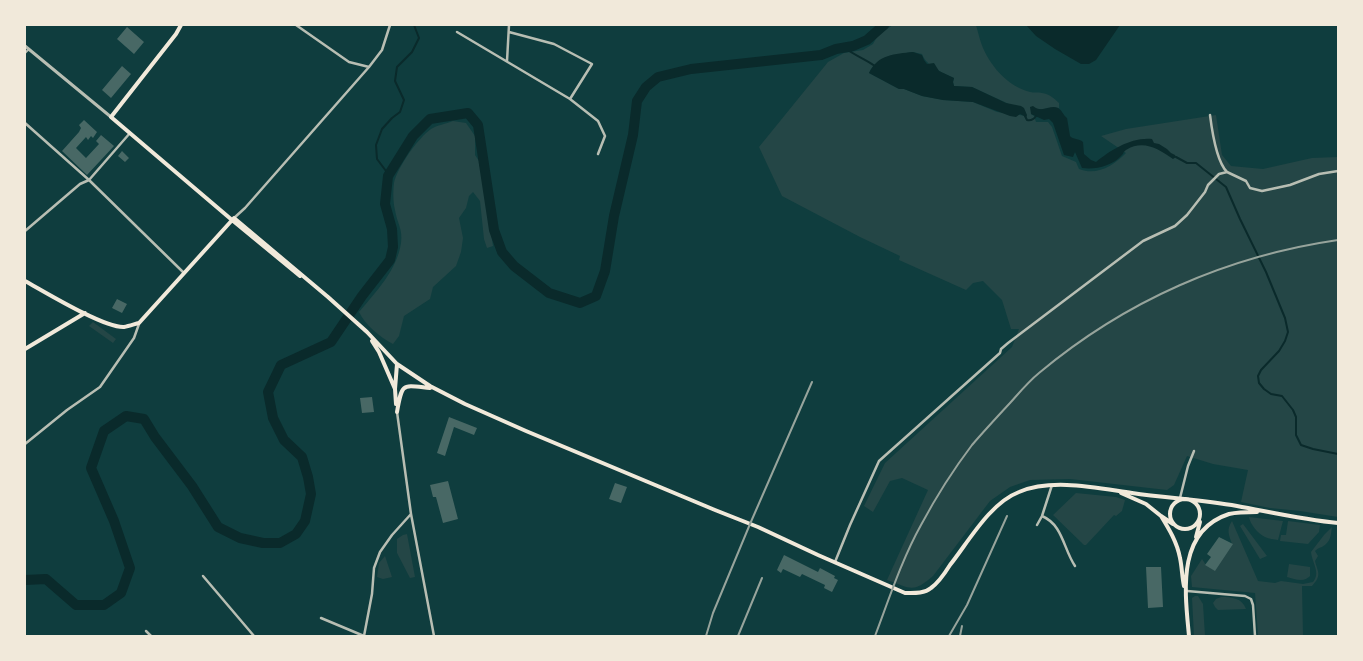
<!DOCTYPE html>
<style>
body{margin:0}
#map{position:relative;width:1363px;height:661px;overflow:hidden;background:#0f3d3e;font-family:"PT Sans",sans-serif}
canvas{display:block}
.frame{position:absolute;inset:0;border:26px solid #f1e9da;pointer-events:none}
</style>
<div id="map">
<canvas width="1363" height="661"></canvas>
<div class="frame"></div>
</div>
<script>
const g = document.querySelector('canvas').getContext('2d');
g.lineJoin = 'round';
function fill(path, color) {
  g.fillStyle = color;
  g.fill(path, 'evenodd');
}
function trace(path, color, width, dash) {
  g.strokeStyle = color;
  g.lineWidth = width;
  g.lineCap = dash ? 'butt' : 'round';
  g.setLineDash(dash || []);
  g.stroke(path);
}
const green = new Path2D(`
 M893,25H976C978,32 980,41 983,48C992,68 1008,86 1030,92C1034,93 1038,92 1042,93C1049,94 1054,98 1059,103V108C1051,107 1044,110 1036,109L1031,114L1034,116L1036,122H1048L1052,127L1062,156L1076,162L1079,169C1097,176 1113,166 1126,153L1101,136L1126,129L1216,115L1222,155L1231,166L1263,169L1312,158L1338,157V517L1300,511L1270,508L1241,502L1248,470L1213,464L1187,456L1174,485L1167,490L1070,479L1030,480L1010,487L990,501L933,576C912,594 911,588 887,580L928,490L902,478L890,481L873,512L864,506L885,463L1012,347L1019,329H1011L1002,300L983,281L973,283L966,290L899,260L900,256L860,237L782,196L759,147L828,62L844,53L863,50L873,44L878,35ZM913,52L922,54C926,66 943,73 954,78L953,82L954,86L972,87L1011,105L1027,116L997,112L973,102L943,100L922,96L904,89H899L869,73C876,58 898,54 913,52Z
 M453,121L466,123L475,136V155L479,161L493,246L487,248L484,239L480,201L473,192L469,196L466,208L459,218L463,238L461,252L456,266L433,287L430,299L404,316L399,336L393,344C380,337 365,325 359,312C376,292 397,270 401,243C403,229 397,223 395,210C393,202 393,191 394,183C397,168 418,138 431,129C437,125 446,124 453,121Z
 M93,322L116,339L113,343L89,326Z
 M1076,493L1116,497L1125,500L1122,511L1116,516L1114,515L1086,545H1084L1053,515Z
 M1249,517L1283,521L1278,540C1274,539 1269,539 1265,537C1258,534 1250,524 1249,517Z
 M1232,521L1258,581L1275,583L1281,581L1303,584L1313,582C1321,573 1312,563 1311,552L1324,535L1332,527C1331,533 1331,540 1326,544C1322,548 1319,547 1315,551L1318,556L1315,561C1318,573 1322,575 1312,586H1302L1303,636H1258L1255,593L1192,587L1191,576L1202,559L1206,565L1232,544C1229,535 1226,530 1232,521Z
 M1288,521L1320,525L1319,532L1308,544L1280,541L1281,535H1286Z
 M1243,524L1267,556L1260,559L1240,526Z
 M407,534L415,577L410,578L397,553V539L403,535Z
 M385,556L392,577L383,579L377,577L379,563Z
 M1289,564L1310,567V576C1304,583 1295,579 1287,577Z
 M1195,596H1198L1203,604L1205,636H1194L1192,598Z
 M1221,597C1232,597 1242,598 1246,609L1218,610L1215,607L1213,603L1216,599Z`);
const water = new Path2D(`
 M1026,25H1120L1096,60L1089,64H1081L1055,49L1036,36Z
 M913,52L922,55L924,60L927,64L934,63L939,71L954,78L953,82L954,86L972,87L1006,103L1021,106L1024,108L1027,115L1026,118L1024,116L1020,114L1016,117L1010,116L973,102L943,100L922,96L904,89H899L869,73C878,54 895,54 913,52Z
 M1033,106C1042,114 1050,104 1058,108C1062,110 1063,115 1067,118L1070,136C1073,140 1079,138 1083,142L1084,154L1091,160L1096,162C1111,150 1131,137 1152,139L1154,143L1159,144L1167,149L1171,153L1175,155L1176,157L1173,159C1159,149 1143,139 1126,150C1121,154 1126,151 1121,156C1112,166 1095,170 1082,168L1075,152L1073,157L1064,155L1053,123L1049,119L1044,120L1031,114L1030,107Z`);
const stream = new Path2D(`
 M845,48C854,55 865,59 875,66
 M1025,116L1027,120C1031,121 1034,119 1036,116
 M1176,157L1187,163H1196L1226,187L1240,219L1266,272L1285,318L1288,332L1285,341L1279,351L1261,370L1258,376L1259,383L1264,389L1271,394L1282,396L1293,410L1296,417V435L1301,445L1313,449L1338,454
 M389,175L377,159L376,145L382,129L392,118L400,112L404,100L395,81L397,67L412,52L419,38L414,25`);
const river = new Path2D(`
 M25,580L46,579L76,605H104L121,593L130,568L114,521L91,468L104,431L126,416L144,419L155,437L192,486L218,527L240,538L263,543H280L296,534L305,521L311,494L308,477L302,457L284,440L273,418L268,392L281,365L331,342L362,296L390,260L393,247L392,229L385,204L388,176L413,136L430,119L468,113L478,125L494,230L502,252L514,266L549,293L580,303L596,296L605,271L614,216L633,135L637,101L646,87L658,77L691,69L821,55L836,49L853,46L867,40L884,25`);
const building = new Path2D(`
 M127,27L144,42L134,54L117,39Z
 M122,66L131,74L111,98L102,90Z
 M84,120L97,132L93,138L91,136L88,140L86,137L76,148L86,158L99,144L96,141L101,135L114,146L87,175L62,151L79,132L81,128L79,125Z
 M122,151L129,158L125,162L118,156Z
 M117,299L127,304L122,313L112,308Z
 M372,397L374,412L362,413L360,398Z
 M449,417L477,428L474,435L454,427L445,456L437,453Z
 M448,481L458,519L443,523L436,497H433L430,485Z
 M615,483L627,487L621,503L609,499Z
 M1219,537L1233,544L1215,571L1205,565L1211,557L1207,554Z
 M784,555L818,572L820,568L835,576L834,578L838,580L832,592L824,588L825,585L802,574L800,577L783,569L781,573L777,570Z
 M1146,567H1161L1163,607L1148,608Z`);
const pedestrian = new Path2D(`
 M25,53L29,49`);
const minor = new Path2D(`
 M296,25L349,62L369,67
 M457,32L570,99L598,121L605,136L598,154
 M509,32L554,44L592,64L570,99
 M507,61L509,25
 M1210,115C1212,131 1216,161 1227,172
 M25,123L89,180L184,273
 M234,218L245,208L369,67L382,50L390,25
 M25,231L80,184L89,180L130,133
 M397,412L411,514L434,636
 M25,444L67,410L100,387L134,338L139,324
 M1180,498L1188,466L1194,451
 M1042,516C1063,525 1063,548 1075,566
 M1037,525L1042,516L1052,485
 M835,562L850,525L879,461L1000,353L1001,349L1008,343L1143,241L1175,226L1187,215L1205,192L1208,185L1219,174L1227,172L1246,181L1250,188L1262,191L1290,185L1319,174L1338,171
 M203,576L254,636
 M1187,591L1245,596L1251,599L1253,605L1255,636
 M321,618L364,636
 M146,631L151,636
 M364,636L372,594L374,568L380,552L392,535L411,514`);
const tertiary = new Path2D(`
 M25,46L111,117`);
const secondary = new Path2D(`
 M181,25L176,34L111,117L232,220L300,276
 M25,281C45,292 104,328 124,327C129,326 135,324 139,323L234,218L328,297L367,332L397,364L430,386L465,404L526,431L715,510L758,527L818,555L905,593C913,593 924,594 931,588C938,583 945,573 950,565C969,541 990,503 1019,492C1052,478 1097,488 1132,493C1167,498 1202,500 1237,506C1270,512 1304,520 1338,523
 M372,341L379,352L395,389
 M25,349L85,313
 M396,404L395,389L397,364
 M397,412C402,382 402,385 430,388
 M1121,493L1146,504L1161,516L1173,524
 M1170 514a15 15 0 1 1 30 0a15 15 0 1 1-30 0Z
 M1161,516C1169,529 1177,542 1180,558C1182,567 1182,577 1184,586
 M1196,537L1200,522
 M1189,636C1185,593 1176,531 1229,514C1238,512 1248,512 1257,512`);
const rail = new Path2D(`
 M706,636L713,613L750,524L812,382
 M738,636L762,578
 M875,636C889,599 902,559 921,525C936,497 953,470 972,445C984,431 997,417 1010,403C1019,393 1028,382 1039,373C1125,301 1227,256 1338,240
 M949,636L967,605L1007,516
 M960,636L962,626`);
fill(green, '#244646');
fill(water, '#0a2a2b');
trace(stream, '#0a2a2b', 2);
trace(river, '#0a2a2b', 10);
fill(building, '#486865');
trace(pedestrian, '#b8beb3', 2);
trace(minor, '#b8beb3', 2.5);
trace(tertiary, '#b8beb3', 3);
trace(secondary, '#f1e9da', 4);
trace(rail, '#97a49c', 2);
</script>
